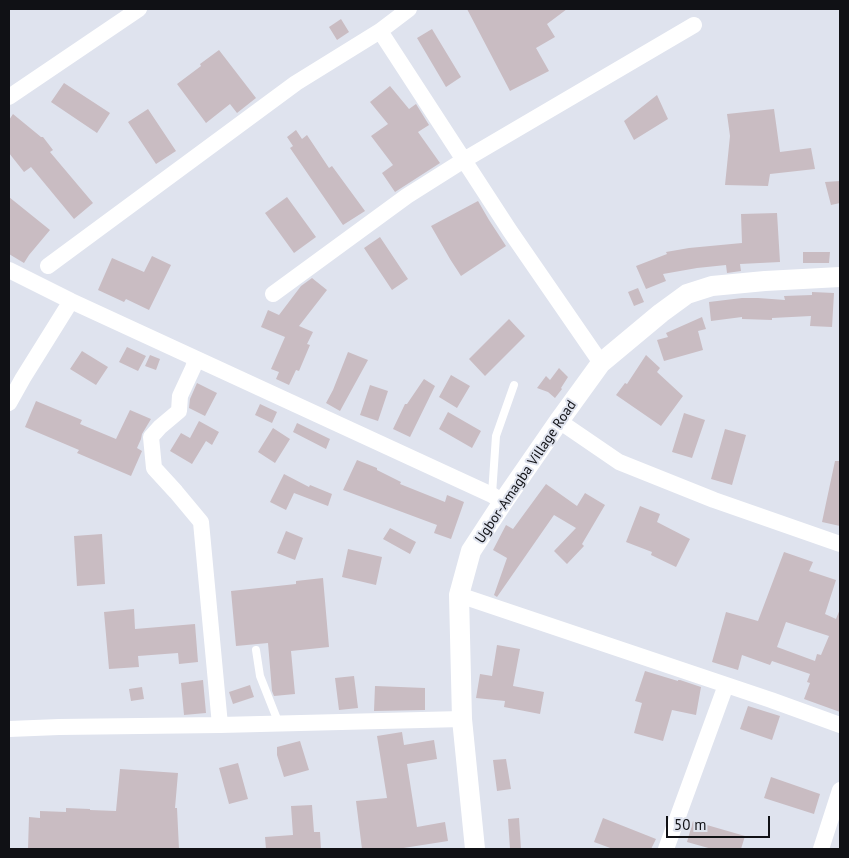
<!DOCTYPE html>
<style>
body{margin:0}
#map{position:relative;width:849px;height:858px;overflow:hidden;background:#dfe3ee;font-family:"PT Sans",sans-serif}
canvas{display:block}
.frame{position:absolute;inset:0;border:10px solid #101115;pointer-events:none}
.scale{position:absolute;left:666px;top:816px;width:104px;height:22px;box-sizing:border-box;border:2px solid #101115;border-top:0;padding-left:6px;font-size:15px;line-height:18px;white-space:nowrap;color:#101115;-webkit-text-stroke:4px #dfe3ee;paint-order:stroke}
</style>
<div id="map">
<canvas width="849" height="858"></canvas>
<div class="frame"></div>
<div class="scale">50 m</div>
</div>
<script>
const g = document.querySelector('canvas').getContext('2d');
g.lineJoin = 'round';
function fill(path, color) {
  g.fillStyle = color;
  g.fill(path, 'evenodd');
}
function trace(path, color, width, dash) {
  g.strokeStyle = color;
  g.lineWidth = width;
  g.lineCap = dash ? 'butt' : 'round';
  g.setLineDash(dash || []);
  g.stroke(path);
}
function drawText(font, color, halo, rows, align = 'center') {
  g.font = font + ' "PT Sans",sans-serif';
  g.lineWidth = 4;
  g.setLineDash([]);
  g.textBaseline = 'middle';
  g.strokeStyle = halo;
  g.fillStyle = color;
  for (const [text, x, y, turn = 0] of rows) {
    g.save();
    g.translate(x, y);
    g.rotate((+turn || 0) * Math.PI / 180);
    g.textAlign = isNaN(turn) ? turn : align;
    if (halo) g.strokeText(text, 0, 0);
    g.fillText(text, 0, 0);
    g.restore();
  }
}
const building = new Path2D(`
 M467,9H567L547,24L555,37L536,48L549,71L510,91Z
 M341,19L349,32L337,40L329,27Z
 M432,29L461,77L446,87L417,38Z
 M219,50L256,98L237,113L230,104L206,123L177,84L201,66L200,64Z
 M64,83L110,113L97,133L51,102Z
 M390,86L409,109L416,104L429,125L418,132L440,163L395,192L382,173L393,165L371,136L388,124L370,102Z
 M657,95L668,119L634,140L624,121Z
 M148,109L176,151L156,164L128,122Z
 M774,109L780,152L811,148L815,169L770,174L768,186L725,185L730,136L727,114Z
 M13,114L41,137H43L53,150L50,152L93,203L74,219L31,167L24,172L9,153V120Z
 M296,130L302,139L307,135L329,168L332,166L365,211L343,225L290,148L293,146L287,137Z
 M840,181V203L831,205L825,182Z
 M9,197L50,230L29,255L24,263L9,254Z
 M287,197L316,237L294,253L265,213Z
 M478,201L489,220L506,246L461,276L450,259L431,226Z
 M777,213L780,262L740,264L741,271L727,273L726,265L697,268L663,274L666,281L646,289L636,266L667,254L666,252L689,248L742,243L741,214Z
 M380,237L408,279L392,290L364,248Z
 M803,252H830L829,263H803Z
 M152,256L171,265L149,310L126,299L124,302L98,290L112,258L144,272Z
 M312,278L327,290L299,326L313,332L307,344L310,345L299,371L296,370L289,385L276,379L279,372L271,369L285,337L261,327L268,310L279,315L301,286Z
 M638,288L644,302L634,306L628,292Z
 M812,292L834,293L832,327L810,326L811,316L772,318V320L742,319V317L711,321L709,302L742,298H758L785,300L784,296L812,295Z
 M702,317L706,329L698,331L703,350L664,361L657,340L668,337L666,333Z
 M509,319L525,336L485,376L469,359Z
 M127,347L146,356L138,371L119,362Z
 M82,351L108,367L96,385L70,369Z
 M348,352L368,360L340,411L326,403L333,390Z
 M150,355L160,359L156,370L145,366Z
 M646,355L660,368L657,372L683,396L661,426L616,395L625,383L627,384Z
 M559,368L568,377L561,388L562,389L555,398L548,392L537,388L546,376L550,380Z
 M451,375L470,386L457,408L439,397Z
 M424,379L435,386L410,437L393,429L405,404H407Z
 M197,383L217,393L205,416L189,408L190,399Z
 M370,385L388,391L378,421L360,415Z
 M36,401L82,420L80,424L116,439L130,410L151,419L142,434L141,439L137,448L142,451L131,476L77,453L79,450L25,427Z
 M260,404L277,412L272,423L255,415Z
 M448,412L481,431L472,448L439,429Z
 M684,413L705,420L692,458L672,452Z
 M199,421L219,432L212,445L206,441L192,464L170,451L181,433L190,438Z
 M297,423L330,439L326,449L293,432Z
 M273,428L290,439L275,463L258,452Z
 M725,429L746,435L732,485L711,479Z
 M357,460L377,468V470L401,482L400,484L445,502L447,495L464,502L451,539L434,533L437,525L343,490Z
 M835,461H840V526L822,522Z
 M284,474L309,487L310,485L332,494L328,506L294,493L286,510L270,502Z
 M546,484L577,506L585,493L605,505L582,544L584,546L567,564L554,551L576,528L554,515L497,597L494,595L507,558L493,550L506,525L513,529Z
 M640,506L660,514L657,522L690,539L676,567L651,555L652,552L626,542Z
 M390,528L416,542L410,554L383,539Z
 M286,531L303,538L295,560L277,553Z
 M102,534L105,584L77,586L74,536Z
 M348,549L382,557L376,585L342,577Z
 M784,552L813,562L809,571L836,580L825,614L836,619L840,609V712L804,699L810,683L807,682L810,674L772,661L770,665L742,655L738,670L712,662L726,612L758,621ZM786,622L829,636L821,655L817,654L815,661L777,647Z
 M323,578L329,647L291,651L295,694L274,696L272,691L268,643L236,646L231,591L296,584V581Z
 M134,609L135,629L195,624L198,662L179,664L178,653L138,656L139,667L109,669L104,612Z
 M497,645L520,649L513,686L544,692L540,714L504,707L505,701L476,698L480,674L492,676Z
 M645,671L678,681V680H680L701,687L696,715L672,710L663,741L634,733L642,703L635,701Z
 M354,676L358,708L339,710L335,678Z
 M203,680L206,713L184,715L181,683Z
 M250,685L254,697L233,704L229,692Z
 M375,686L425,688V710L374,711Z
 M142,687L144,699L131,701L129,689Z
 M748,706L780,716L772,740L740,729Z
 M402,732L404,745L434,740L437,759L407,764L417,827L445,822L448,841L397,849H362L356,801L387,798L377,736Z
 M300,741L309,770L284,777L277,755V747Z
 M506,759L511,789L497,791L493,760Z
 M238,763L248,799L229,804L219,768Z
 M120,769L178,773L175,808H177L179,849H28L29,817L40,818V811L66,812V808L90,809V810L116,811Z
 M771,777L820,794L814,814L764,798Z
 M312,805L314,832H320L321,849H266L265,837L293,835L291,806Z
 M519,818L521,849H510L508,819Z
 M603,818L656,839L651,849H613L594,842Z
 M693,821L745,836L741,849H712L687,842Z`);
const service = new Path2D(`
 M492,494L496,436L514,385
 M256,650L260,676L279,724`);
const minor = new Path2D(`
 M380,31L510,231L601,363
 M9,97L139,9
 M48,266L296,83L380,31L409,9
 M9,270L71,301L492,495L503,502
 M273,294L407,196L464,160L694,25
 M196,359L193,368L180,396L179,411L160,427L151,437L154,468L176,492L201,522L220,725
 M9,403L23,378L71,301
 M559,421L619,462L714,500L840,544
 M459,595L771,700L840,725
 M9,729L59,727L220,725L462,719
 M666,849L726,685
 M821,849L840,790`);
const tertiary = new Path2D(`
 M475,849L462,719L459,595L471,551L503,502L559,421L601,363L661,313L687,294L712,286L765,281L840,277`);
const streetNames = [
 ["Ugbor-Amagba Village Road",526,472,-56]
];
fill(building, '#c9bcc2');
trace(service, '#fff', 8);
trace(minor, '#fff', 16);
trace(tertiary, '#fff', 20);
drawText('14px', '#101115', '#dfe3ee', streetNames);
</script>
